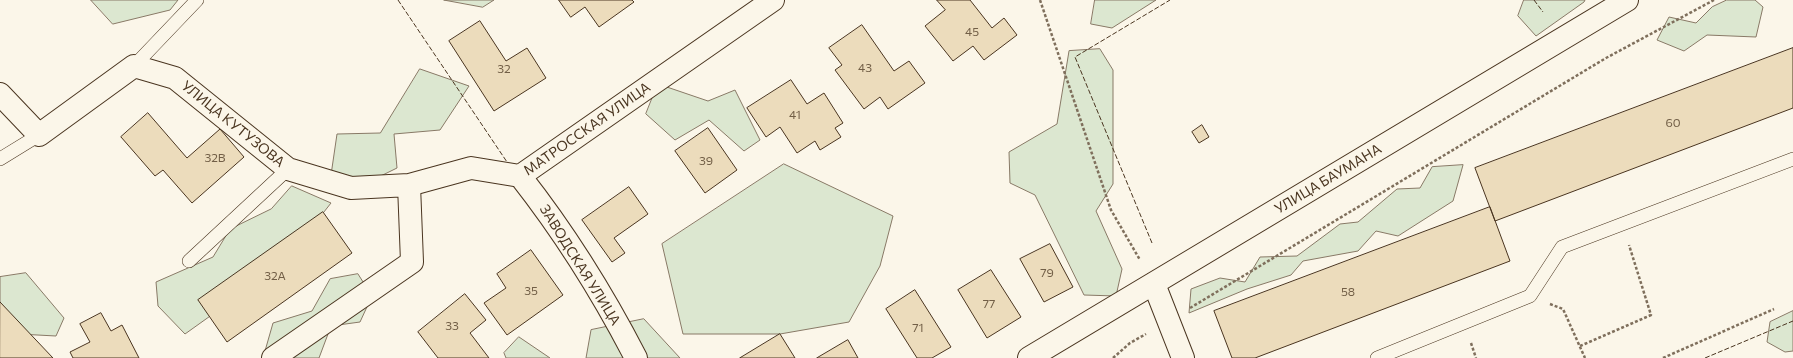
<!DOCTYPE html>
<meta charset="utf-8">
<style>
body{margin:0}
canvas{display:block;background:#fbf6e9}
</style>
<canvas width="1793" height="358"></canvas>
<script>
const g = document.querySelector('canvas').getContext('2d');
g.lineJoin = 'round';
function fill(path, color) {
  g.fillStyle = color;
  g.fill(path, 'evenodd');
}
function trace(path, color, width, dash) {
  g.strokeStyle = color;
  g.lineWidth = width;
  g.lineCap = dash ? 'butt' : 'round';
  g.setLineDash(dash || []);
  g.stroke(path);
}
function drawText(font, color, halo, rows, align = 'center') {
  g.font = font + ' Commissioner,sans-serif';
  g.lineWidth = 3;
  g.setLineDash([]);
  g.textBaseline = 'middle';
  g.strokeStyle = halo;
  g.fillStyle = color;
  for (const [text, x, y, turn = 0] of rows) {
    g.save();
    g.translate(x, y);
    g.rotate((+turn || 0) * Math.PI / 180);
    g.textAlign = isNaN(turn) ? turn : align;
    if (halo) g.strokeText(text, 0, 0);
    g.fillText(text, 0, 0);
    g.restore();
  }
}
const green = new Path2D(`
 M91,0H178L170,10L113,24Z
 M444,0H494L483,7Z
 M1095,0H1156L1112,28L1091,24Z
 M1524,0H1585L1584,2L1536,36L1518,16Z
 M1727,0H1755L1763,7L1756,37L1707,35L1684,51L1657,40L1669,17L1696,23L1712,7Z
 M1100,49L1113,70V184L1096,211L1122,269L1116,296L1084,295L1035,195L1010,183L1009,152L1057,124L1069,51Z
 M420,69L469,86L440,130L394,134L397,168L344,194L331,175L337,134L380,133Z
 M658,84L708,101L735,90L760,140L744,151L709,120L675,140L646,114Z
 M784,164L893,216L880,266L849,322L780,334H683L662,244Z
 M1463,165L1453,201L1398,236L1376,231L1358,251L1303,261L1291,275L1247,289L1189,313L1191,289L1220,278L1245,282L1260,257L1297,256L1340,224L1358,222L1397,189L1420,188L1432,167Z
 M292,186L331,203L283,264L185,334L158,306L156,282L213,257L230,229L271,209Z
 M26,273L64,318L56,336L0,333V277Z
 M358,274L372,296L360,322L331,326L319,358H263L273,323L312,311L330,279Z
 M1793,311V351L1785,352L1767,342L1770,322Z
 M644,319L680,358H586L591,330Z
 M519,337L550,358H506L504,353Z`);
const building = new Path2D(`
 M559,0H632L634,2L599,27L585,7L571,17Z
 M937,0H970L992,28L1004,18L1017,35L984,60L973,46L953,61L925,26L945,10Z
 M480,21L506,61L527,48L546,78L494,111L449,41Z
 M862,25L894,71L909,61L925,83L888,109L880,97L864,109L835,70L842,65L829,48Z
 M1793,48V108L1495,221L1475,168Z
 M791,80L807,104L824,93L843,123L835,128L841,137L820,150L815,141L797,153L780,127L766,137L747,108Z
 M148,113L187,158L220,129L244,157L192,203L163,170L155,176L121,137Z
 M1202,125L1209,137L1199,143L1192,132Z
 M708,128L737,170L705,193L675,151Z
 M629,187L648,214L614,238L625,253L612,262L582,220Z
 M1490,207L1510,261L1255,358H1232L1214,311Z
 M323,212L352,253L227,342L198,300Z
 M1050,244L1073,287L1044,302L1020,259Z
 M531,250L563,295L507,335L484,303L506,288L497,274Z
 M991,270L1021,317L987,338L958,290Z
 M915,290L951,347L932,358H917L886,309Z
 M465,294L486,320L470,333L489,358H438L418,332Z
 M0,302L53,358H0Z
 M101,313L111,331L122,325L139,358H73L70,352L90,342L80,324Z
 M780,334L795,358H740Z
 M848,340L858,358H817Z`);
const path = new Path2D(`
 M1040,0L1111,210L1140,260
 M1550,304L1563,309L1585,358
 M1190,308L1606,58L1714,0
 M1471,343L1476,358
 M1580,346L1651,315L1629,245
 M1113,358L1130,343L1146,334
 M1663,358L1774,309`);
const lane = new Path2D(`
 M134,66L197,0
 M0,159L39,135
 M189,261L288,169
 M1377,358L1530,296L1562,247L1793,159`);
const street = new Path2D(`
 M0,94L39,135L134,66L175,78L288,169L351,188L409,185
 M520,176C564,232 603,294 636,358
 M1154,284L1183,358
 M273,358L412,262L409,185L471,168L520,176L773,0`);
const secondary = new Path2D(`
 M1029,358L1627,0`);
const fence = new Path2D(`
 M398,0L507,162
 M1534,0L1543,12
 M1152,243L1075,57L1170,0
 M1705,358L1793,321`);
const numberNames = [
 ["45",972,32],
 ["43",865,68],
 ["32",504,69],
 ["41",795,115],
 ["60",1673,123],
 ["32В",215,158],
 ["39",706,161],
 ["79",1047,273],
 ["32А",275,276],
 ["35",531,291],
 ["58",1348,292],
 ["77",989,304],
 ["33",452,326],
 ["71",918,328]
];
const streetNames = [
 ["УЛИЦА КУТУЗОВА",233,124,39],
 ["МАТРОССКАЯ УЛИЦА",587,129,-35],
 ["УЛИЦА БАУМАНА",1328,179,-31],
 ["ЗАВОДСКАЯ УЛИЦА",580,265,58]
];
fill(green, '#dce7d0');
trace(green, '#887966', 1);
fill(building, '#ecdcbc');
trace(building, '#4a3520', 1);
trace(lane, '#4a3520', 14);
trace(street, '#4a3520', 24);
trace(secondary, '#4a3520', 24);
trace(path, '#7f6f5c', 2.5, [3, 2]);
trace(lane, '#fbf6e9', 13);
trace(street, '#fbf6e9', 22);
trace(secondary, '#fbf6e9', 22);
trace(fence, '#4a3520', 1, [5, 2]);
drawText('12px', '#725f47', null, numberNames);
drawText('14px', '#4a3520', '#fbf6e9', streetNames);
</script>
